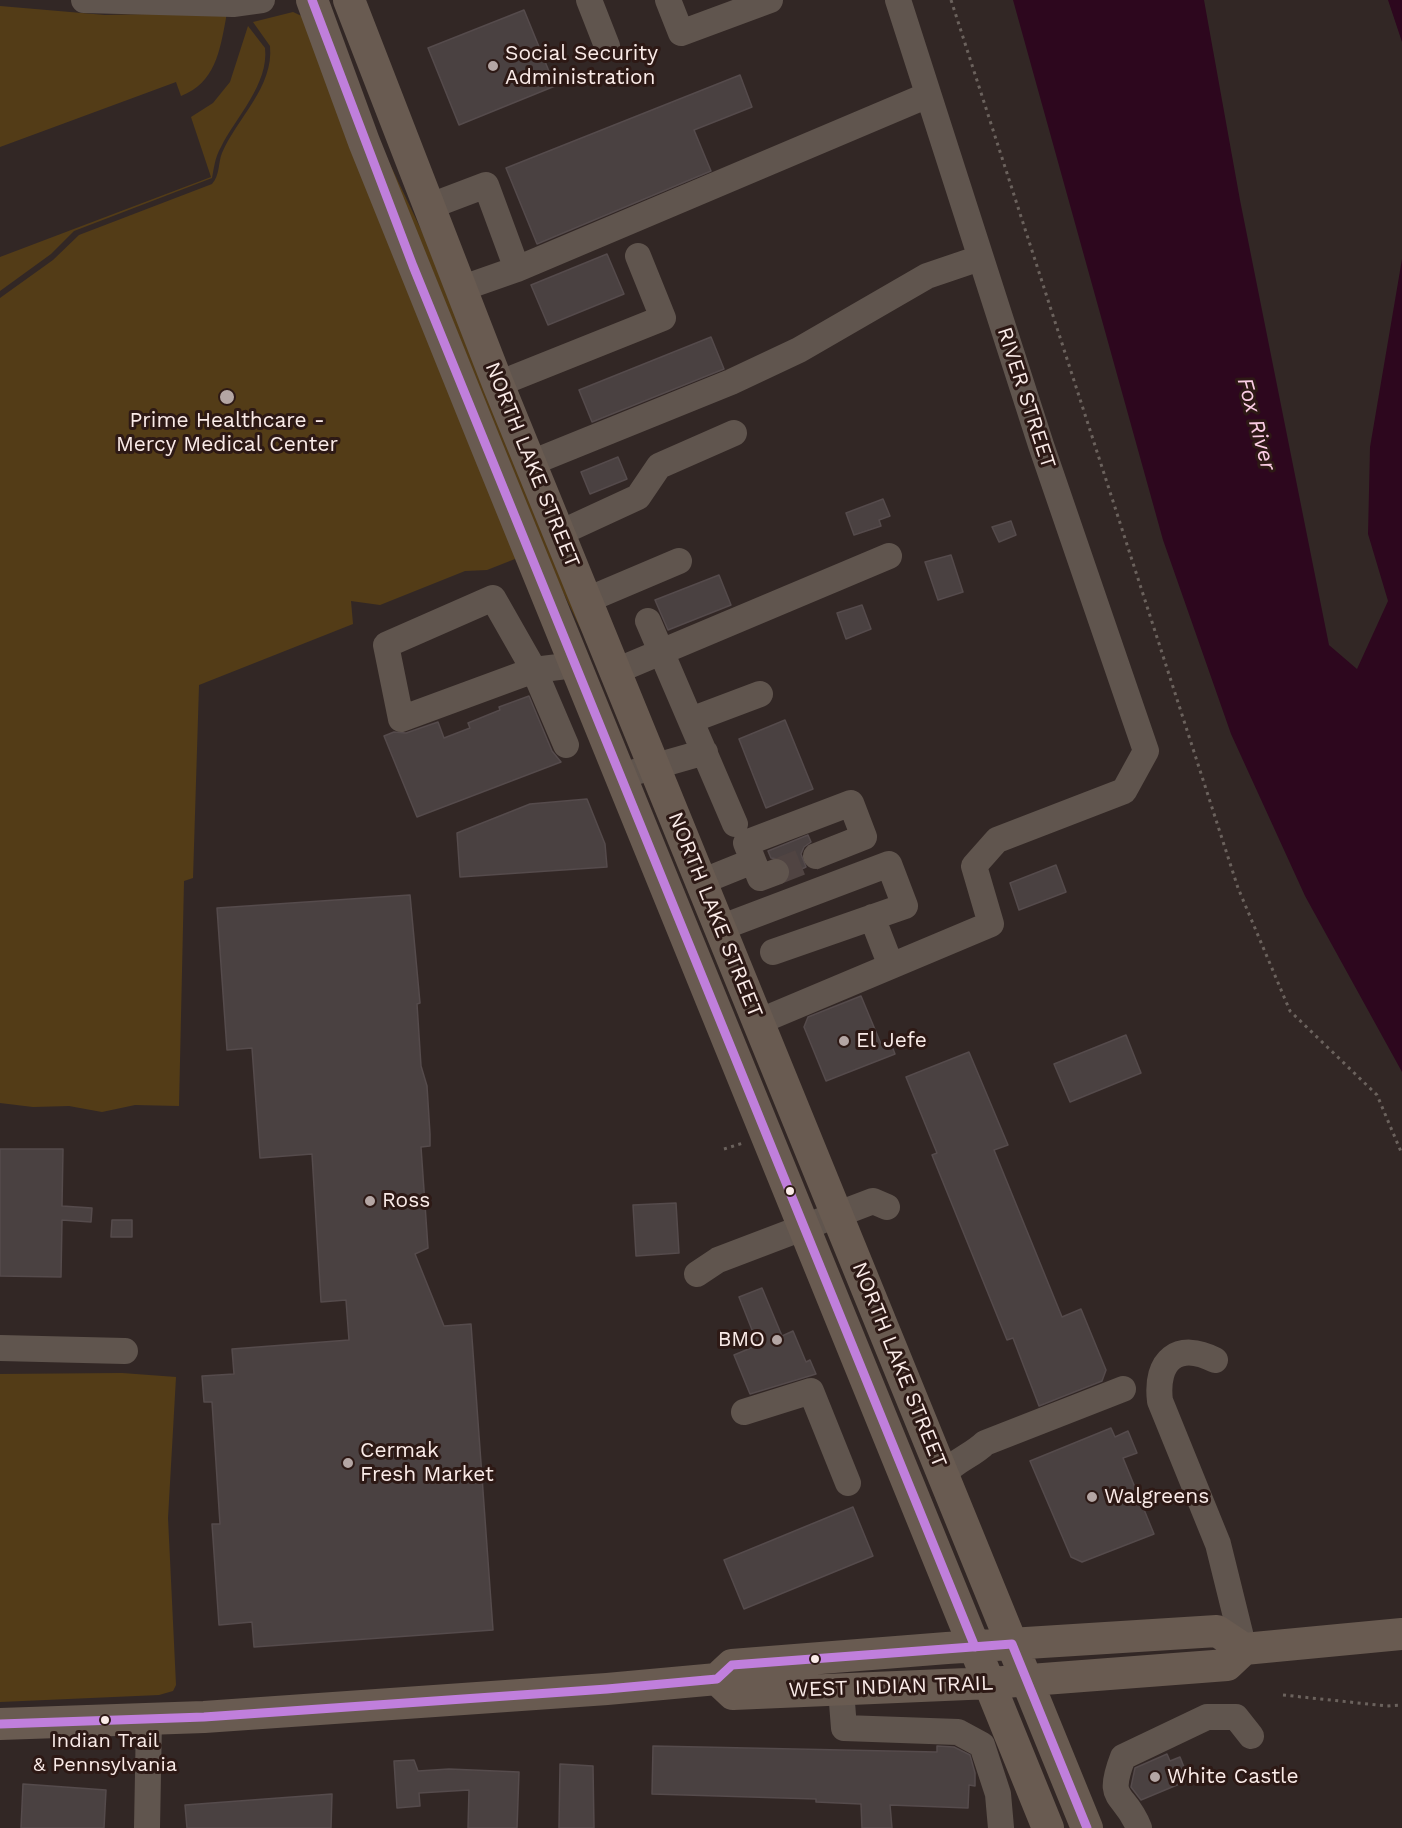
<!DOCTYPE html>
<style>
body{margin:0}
canvas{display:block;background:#322725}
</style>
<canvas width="1402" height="1828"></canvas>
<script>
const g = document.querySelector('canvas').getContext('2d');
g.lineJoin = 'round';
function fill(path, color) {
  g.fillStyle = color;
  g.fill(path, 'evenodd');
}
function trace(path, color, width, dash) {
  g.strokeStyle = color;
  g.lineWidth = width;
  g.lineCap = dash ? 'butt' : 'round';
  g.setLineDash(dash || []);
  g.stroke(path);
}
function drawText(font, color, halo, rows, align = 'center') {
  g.font = font + ' "Work Sans",sans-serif';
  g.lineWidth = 6;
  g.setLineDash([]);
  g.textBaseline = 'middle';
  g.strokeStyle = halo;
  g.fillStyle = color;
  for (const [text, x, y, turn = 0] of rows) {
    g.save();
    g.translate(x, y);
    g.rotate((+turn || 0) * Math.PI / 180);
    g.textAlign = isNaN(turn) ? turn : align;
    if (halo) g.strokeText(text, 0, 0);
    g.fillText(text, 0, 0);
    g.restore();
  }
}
const green = new Path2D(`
 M0,6L105,15L197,13L226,16V18C220,51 215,83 181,96L176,82L0,147Z
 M293,12L306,18L520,557L487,570L465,571L380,605L351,601L353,624L199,685L193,878L184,881L179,1106L135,1105L102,1112L69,1106L33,1107L0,1103V298L53,260L79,235L212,184C220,175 218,163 222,153C237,118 274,87 270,46L253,22Z
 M248,26L265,48C269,84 236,117 221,147C215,157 214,168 212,178L74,231L51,254L0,291V257L211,177L191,117L213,103L230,82Z
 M387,158L435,259L594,655C512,495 450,326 387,158Z
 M122,1373L176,1377L168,1518L176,1685L173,1691L159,1695L0,1702V1374Z`);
const water = new Path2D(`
 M1013,0H1204L1240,200L1329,645L1357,669L1388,601L1368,534L1370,447L1402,259V1072L1305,896L1231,734L1163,540Z
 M1388,0H1402V42Z`);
const building = new Path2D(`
 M524,10L555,86L459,125L428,48Z
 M740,75L752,107L694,130L711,171L537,244L506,168Z
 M607,254L624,294L548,325L531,285Z
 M711,337L724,369L592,422L579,390Z
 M618,457L627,479L590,494L581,472Z
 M883,499L890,516L879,520L881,526L854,535L846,513Z
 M1011,521L1016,535L999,542L992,527Z
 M951,555L963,592L938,600L925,562Z
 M719,575L731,605L668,630L655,600Z
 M862,605L871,629L846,639L837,613Z
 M529,696L552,751L561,762L417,817L384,736L394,732L406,733L438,722L444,738L470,728L468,723L500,710L499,707Z
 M785,720L813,789L766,808L739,739Z
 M587,799L605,844L607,867L460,877L457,833L530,804Z
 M808,835L811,842L804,847L801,854L806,867L791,874L785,860L771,858L768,851Z
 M1056,865L1066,892L1019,910L1010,883Z
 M410,895L420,1003L417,1004L421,1066L427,1086L430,1134V1146L421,1147L428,1248L415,1254L444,1326L471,1324L493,1630L254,1647L252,1622L219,1625L212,1524H220L212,1402H204L202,1376L234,1374L232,1349L349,1340L346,1300L321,1302L312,1154L260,1158L252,1048L227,1050L217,908Z
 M861,996L881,1044L890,1041L895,1054L826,1081L804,1027L808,1017Z
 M1126,1035L1141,1073L1070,1102L1054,1064Z
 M969,1052L1008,1145L994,1150L1062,1317L1081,1309L1106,1370L1102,1381L1039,1406L1013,1338L1007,1340L932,1155L937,1153L906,1077Z
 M0,1149H63L62,1206L92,1208L91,1222L62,1220L61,1277L0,1276Z
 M676,1203L679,1253L636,1256L633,1205Z
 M112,1220H132V1237H111Z
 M762,1288L782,1336L793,1331L806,1362L810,1360L816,1374L750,1394L734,1355L758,1345L739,1297Z
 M1111,1428L1115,1437L1128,1431L1137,1453L1123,1458L1154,1534L1082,1562L1071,1557L1030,1461Z
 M853,1507L873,1556L744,1609L724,1560Z
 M653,1746L937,1752V1746L954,1747L970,1755L975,1773V1786L969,1785L968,1808L890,1805L892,1828H862L861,1804L816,1802V1799L652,1794Z
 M1167,1754L1170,1761L1180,1757L1189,1780L1141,1800L1131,1787L1135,1768Z
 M414,1760L418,1771L449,1769L519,1772L517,1828H468L469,1790L419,1793L420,1806L397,1808L394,1761Z
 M560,1764L593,1766L594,1828H559Z
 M23,1784L106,1790L104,1828H21Z
 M332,1794L331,1828H187L185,1805Z`);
const minorTunnel = new Path2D(`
 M776,872L816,856`);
const path = new Path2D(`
 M951,0L1238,888L1290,1011L1377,1095L1402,1154
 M724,1149L743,1143
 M1283,1695L1387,1706L1402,1705`);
const minor = new Path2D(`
 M84,0L233,4L262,0
 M589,0L607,46
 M668,0L681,33L770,0
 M428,207L486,185L517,269
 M460,289L517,269L928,95
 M498,384L663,318L638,256
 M531,463L731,382L799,350L927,276L980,258
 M560,533L638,497L659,466L734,433
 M587,600L679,561
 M648,621L735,824
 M616,671L889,556
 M691,720L760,694
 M566,745L534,670L401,719L386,645L493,598L534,670L575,665
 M621,776L705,752
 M776,872L760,878L746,843L851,803L864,837L816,856
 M701,882L753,861
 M872,917L891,966
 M720,928L889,864L905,906L773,952
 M758,1022L991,924L974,866L997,840L1124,791L1146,751L1041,445L898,0
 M697,1274L718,1260L873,1201L887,1207
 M0,1348L125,1351
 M1215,1360C1178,1341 1155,1360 1160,1401L1218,1544L1244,1649
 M744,1412L811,1391L848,1483
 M943,1475C955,1460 972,1456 985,1443L1123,1389
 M841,1690L844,1728L958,1732L982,1745L998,1794L1001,1828
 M147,1828L149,1720
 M1139,1828C1124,1790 1105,1804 1123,1757L1207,1717H1236L1251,1736`);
const major = new Path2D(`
 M312,0L364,142L484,440L1048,1828
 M349,0L498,384L1087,1828
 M717,1679L733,1694L991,1683L1227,1665L1244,1649L1402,1634
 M0,1724L204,1717L607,1689L717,1679L732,1665L947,1648L1217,1631L1244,1649`);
const bus1 = new Path2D(`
 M312,0L413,266L975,1647
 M1012,1644L1087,1828
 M0,1724L204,1717L607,1689L717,1679L732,1665L1012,1644`);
const markers = [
 [493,66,6,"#b4a6a4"],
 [227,397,8,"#b4a6a4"],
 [844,1041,6,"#b4a6a4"],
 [790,1191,5,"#faebe8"],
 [370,1201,6,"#b4a6a4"],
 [777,1340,6,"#b4a6a4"],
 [348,1463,6,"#b4a6a4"],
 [1092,1497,6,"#b4a6a4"],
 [815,1659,5,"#faebe8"],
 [105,1720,5,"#faebe8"],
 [1155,1777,6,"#b4a6a4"]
];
const busNames = [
 ["Indian Trail",105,1741],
 ["& Pennsylvania",105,1765]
];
const poiNames = [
 ["Social Security",505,54],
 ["Administration",505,78],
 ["Prime Healthcare -",227,421,"center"],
 ["Mercy Medical Center",227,445,"center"],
 ["El Jefe",856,1041],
 ["Ross",382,1201],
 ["BMO",765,1340,"right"],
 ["Cermak",360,1451],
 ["Fresh Market",360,1475],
 ["Walgreens",1104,1497],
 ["White Castle",1167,1777]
];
const streetNames = [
 ["RIVER STREET",1026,398,72],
 ["NORTH LAKE STREET",532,465,68],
 ["NORTH LAKE STREET",715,915,68],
 ["NORTH LAKE STREET",899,1365,68],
 ["WEST INDIAN TRAIL",891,1687,-2]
];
const waterNames = [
 ["Fox River",1256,424,75]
];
fill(green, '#533c17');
fill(water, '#2d071e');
fill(building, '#4a4141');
trace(building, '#554b4c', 1.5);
trace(minorTunnel, '#504442', 26, [26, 13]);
trace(path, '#6b625d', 3, [3, 4.5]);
trace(minor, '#60554e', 26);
trace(major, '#695b51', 32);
trace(bus1, '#c07fdc', 9);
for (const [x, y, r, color] of markers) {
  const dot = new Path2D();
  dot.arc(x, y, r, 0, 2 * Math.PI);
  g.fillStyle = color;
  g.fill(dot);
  trace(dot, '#2d1915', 2);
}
drawText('20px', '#faebe8', '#2d1915', busNames);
drawText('21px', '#faebe8', '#2d1915', poiNames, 'left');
drawText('21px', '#faebe8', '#2d1915', streetNames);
drawText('italic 22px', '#fbcde4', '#2d1915', waterNames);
</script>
